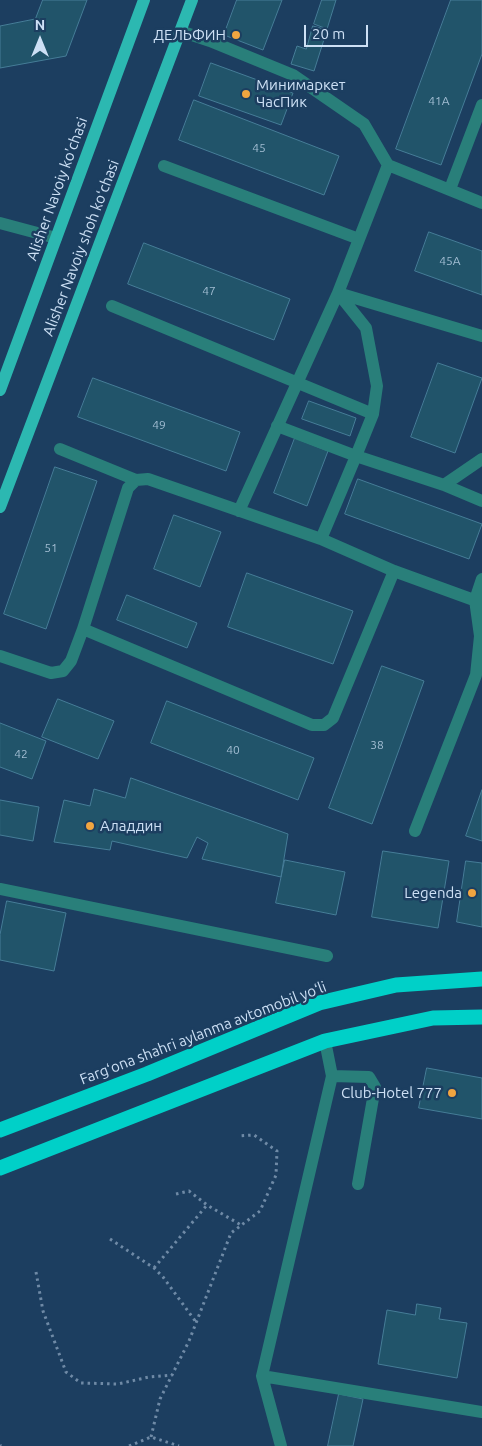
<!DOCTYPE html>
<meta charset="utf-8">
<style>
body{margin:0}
#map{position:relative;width:482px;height:1446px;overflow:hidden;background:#1c3e60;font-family:Ubuntu,sans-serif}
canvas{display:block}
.north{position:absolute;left:15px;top:15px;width:50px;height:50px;-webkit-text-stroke:4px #1c3e60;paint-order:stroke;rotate:0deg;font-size:14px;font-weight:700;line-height:20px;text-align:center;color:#cde0f5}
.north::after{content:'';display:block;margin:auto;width:18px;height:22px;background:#cde0f5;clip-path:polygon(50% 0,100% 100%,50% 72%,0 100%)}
.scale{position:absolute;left:304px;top:25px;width:64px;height:22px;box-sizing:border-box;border:2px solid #cde0f5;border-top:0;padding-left:6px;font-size:15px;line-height:18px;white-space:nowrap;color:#cde0f5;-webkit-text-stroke:4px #1c3e60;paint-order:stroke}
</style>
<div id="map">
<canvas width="482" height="1446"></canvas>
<div class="north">N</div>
<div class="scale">20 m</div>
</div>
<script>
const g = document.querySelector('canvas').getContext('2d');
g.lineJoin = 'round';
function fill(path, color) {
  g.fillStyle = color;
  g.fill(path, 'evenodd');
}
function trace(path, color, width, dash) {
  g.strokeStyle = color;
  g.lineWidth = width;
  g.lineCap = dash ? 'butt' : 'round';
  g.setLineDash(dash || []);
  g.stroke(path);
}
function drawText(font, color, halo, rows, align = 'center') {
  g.font = font + ' Ubuntu,sans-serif';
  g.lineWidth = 5;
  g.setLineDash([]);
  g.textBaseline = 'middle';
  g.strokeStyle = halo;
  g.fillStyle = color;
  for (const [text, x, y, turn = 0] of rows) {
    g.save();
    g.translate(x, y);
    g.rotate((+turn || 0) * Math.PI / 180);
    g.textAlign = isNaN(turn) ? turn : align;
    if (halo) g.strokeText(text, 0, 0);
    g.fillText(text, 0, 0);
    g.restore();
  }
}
const building = new Path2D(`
 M43,0H87L66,56L0,68V26L35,19Z
 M237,0H282L263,50L224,35Z
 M322,0H336L327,29L314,24Z
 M451,0H482V54L441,165L396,149Z
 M313,26L327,30L314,71L291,64L297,46L306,49Z
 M211,63L293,93L281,125L199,96Z
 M194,100L339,156L324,195L179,140Z
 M429,232L482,251V295L415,271Z
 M144,243L290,299L274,340L128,284Z
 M438,363L482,378L455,453L411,437Z
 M93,378L240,432L226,471L78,417Z
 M309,401L356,418L350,436L302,419Z
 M295,438L328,451L307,506L274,493Z
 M55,467L97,481L46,629L4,614Z
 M358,479L482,524L469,559L345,514Z
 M174,515L221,532L200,587L154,569Z
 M247,573L353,611L333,664L228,627Z
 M127,595L197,623L187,648L117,620Z
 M382,666L424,681L372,824L329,808Z
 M58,699L114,721L98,759L42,737Z
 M167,701L314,758L298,800L151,743Z
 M0,723L46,741L32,779L0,767Z
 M131,778L288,834L281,877L202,859L208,843L197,837L187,858L112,841L110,850L54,842L64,800L90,806L94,789L125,798Z
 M482,790V841L466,836Z
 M0,800L39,807L33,841L0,835Z
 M383,851L449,861L438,928L372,917Z
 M285,860L345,872L336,915L276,903Z
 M466,861L482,863V927L457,922Z
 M7,901L66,913L54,971L0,960V935Z
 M427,1068L482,1078V1119L419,1108Z
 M417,1304L441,1308L439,1319L467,1323L457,1378L378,1364L387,1310L415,1315Z
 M339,1394L363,1399L353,1446H328Z`);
const path = new Path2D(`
 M176,1194L189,1191L207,1205L241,1225
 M110,1239L154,1268L163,1277L196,1322
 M154,1268L207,1205
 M36,1272L43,1311L66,1372L81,1383L118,1384L149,1377L172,1375
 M151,1437L160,1399L189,1341L231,1233L260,1211L276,1175L277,1151L254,1135L238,1136
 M0,1445L1,1446
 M129,1446L151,1437L179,1446`);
const minor = new Path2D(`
 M180,31L210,41L293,75L364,124L388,165
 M164,166L359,239
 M450,189L482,105
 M0,223L56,238
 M112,306L373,414
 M277,426L356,456L373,414L377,386L366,328L338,293L388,165L482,203
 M60,449L136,480
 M482,459L444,485L482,501
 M444,485L356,456L321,539L394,571L482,603
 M239,511L338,293L482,336
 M83,629L128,488L136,480L148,479L321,539
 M0,656L51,673L63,671L71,661L83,629L312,725H324L333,718L394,571
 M415,831L476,675L480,636L475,600L482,579
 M0,889L327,956
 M332,1076L369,1077L375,1087L358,1184
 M262,1376L482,1412
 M281,1446L262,1376L332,1076L325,1041`);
const major = new Path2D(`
 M0,390L144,0
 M0,507L192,0`);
const highway = new Path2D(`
 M0,1130L147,1074L319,1003L396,985L482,979
 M0,1168L325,1041L433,1018L482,1017`);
const markers = [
 [236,35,5,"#f1a540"],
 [246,94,5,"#f1a540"],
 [90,826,5,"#f1a540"],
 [472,893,5,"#f1a540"],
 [452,1093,5,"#f1a540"]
];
const numberNames = [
 ["41А",439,101],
 ["45",259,148],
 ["45А",450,261],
 ["47",209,291],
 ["49",159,425],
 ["51",51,548],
 ["38",377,745],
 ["40",233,750],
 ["42",21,754]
];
const poiNames = [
 ["ДЕЛЬФИН",226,35],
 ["Минимаркет",256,85,"left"],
 ["ЧасПик",256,102,"left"],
 ["Аладдин",100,826,"left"],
 ["Legenda",462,893],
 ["Club-Hotel 777",442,1093]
];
const streetNames = [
 ["Alisher Navoiy ko'chasi",57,189,-70],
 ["Alisher Navoiy shoh koʻchasi",81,248,-69],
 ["Fargʻona shahri aylanma avtomobil yoʻli",203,1033,-21]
];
fill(building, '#21546a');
trace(building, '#467d97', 1);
trace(path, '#6f8aa6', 3, [2.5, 4]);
trace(minor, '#297f7a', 12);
trace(major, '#2cb8b1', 12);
trace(highway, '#00d0c8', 15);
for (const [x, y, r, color] of markers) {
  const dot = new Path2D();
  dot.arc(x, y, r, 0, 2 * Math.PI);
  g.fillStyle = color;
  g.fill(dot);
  trace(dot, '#1c3e60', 2);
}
drawText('12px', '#a2bdd2', null, numberNames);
drawText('15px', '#cde0f5', '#1c3e60', poiNames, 'right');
drawText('15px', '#cde0f5', '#1c3e60', streetNames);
</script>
